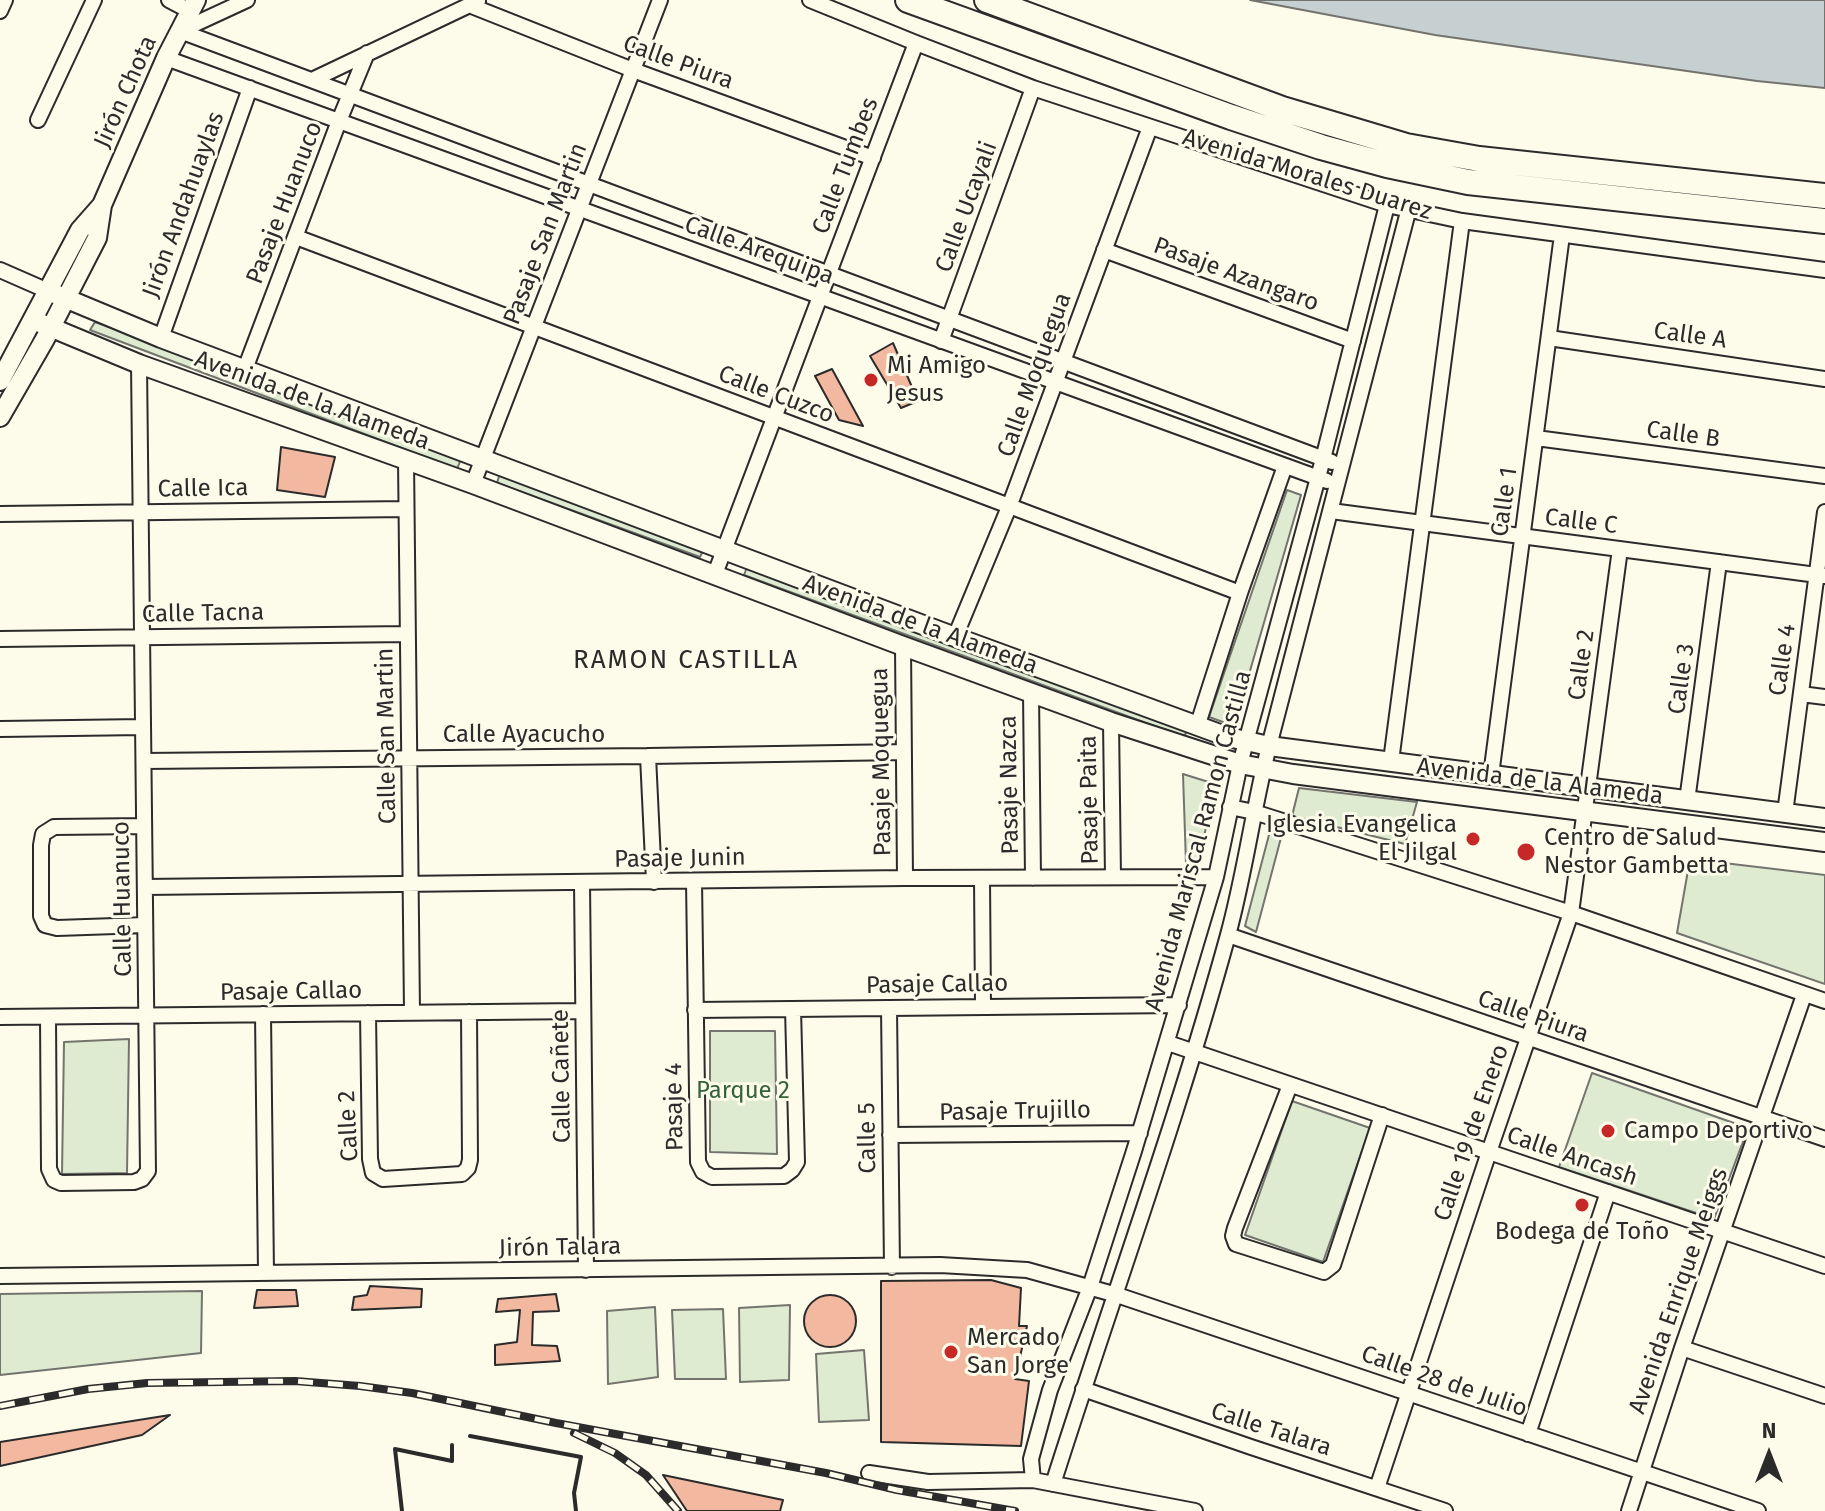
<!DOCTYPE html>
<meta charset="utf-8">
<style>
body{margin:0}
#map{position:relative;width:1825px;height:1511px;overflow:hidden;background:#fdfbea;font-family:"Fira Sans",sans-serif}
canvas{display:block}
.north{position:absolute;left:1729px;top:1415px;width:80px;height:80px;-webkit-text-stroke:6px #fdfbea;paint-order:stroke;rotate:0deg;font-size:22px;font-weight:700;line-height:32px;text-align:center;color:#2b2b2b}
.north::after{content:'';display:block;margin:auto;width:28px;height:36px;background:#2b2b2b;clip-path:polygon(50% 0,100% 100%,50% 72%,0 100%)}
</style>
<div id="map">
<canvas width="1825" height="1511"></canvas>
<div class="north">N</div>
</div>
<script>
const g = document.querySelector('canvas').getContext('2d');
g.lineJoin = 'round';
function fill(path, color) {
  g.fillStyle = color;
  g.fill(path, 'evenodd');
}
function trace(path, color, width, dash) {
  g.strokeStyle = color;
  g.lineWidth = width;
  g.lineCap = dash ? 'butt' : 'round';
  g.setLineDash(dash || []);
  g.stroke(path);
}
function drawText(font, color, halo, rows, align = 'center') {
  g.font = font + ' "Fira Sans",sans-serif';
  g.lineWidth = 6;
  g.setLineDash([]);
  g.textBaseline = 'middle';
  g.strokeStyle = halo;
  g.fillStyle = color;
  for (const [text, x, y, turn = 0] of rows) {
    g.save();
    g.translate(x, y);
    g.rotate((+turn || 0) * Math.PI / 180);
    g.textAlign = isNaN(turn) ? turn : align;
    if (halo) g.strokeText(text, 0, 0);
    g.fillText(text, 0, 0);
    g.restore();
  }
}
const green = new Path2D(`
 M95,322L463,454L457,469L90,330Z
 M501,470L706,544L700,557L497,483Z
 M1287,490L1301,495L1234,726L1209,717Z
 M749,562L1189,726L1184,737L744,575Z
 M1183,774L1215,784L1198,866L1186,864Z
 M1299,788L1417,802L1405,844L1292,816Z
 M1270,831L1282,834L1256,932L1245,926Z
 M1690,859L1825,875V984L1677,933Z
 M710,1031H775L777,1154L710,1152Z
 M129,1039L127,1173L62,1174L64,1042Z
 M1592,1073L1748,1128L1714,1219L1559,1167Z
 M1292,1101L1370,1128L1323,1262L1245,1235Z
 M202,1291L201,1353L0,1375V1294Z
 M790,1305L789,1380L740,1382L739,1308Z
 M655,1307L658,1377L608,1384L607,1311Z
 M723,1309L726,1379H675L672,1310Z
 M864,1350L869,1420L819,1422L816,1354Z`);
const water = new Path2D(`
 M1250,0H1825V88L1757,81L1435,35Z`);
const building = new Path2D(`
 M893,343L918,401L901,408L870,356Z
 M832,369L863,426L839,420L815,376Z
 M281,447L335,457L325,497L277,490Z
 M991,1280L1021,1288L1019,1326H1027L1015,1379L1029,1381L1021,1446L881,1442V1281Z
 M370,1286L422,1289L421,1307L352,1310L354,1297L367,1295Z
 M257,1290H296L298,1306L254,1308Z
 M556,1294L559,1311L533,1312L532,1345L557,1346L560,1361L495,1365V1345L517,1342L520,1310L496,1312L498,1299Z
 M804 1321a26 26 0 1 1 52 0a26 26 0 1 1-52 0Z
 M170,1415L142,1435L0,1466V1442Z
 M663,1475L783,1500L780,1511H687Z`);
const minor = new Path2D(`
 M169,0L190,11
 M810,0L916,43L1033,88L1387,205L1462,221L1825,270
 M469,5L633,70L873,158
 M0,11L5,0
 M180,31L1332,462
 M180,31L247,0
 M166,58L1327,481
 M312,80L478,1
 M38,120L94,0
 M296,237L1240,593
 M1104,250L1353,341
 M0,270L48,291
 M161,338L250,88
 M1549,338L1825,379
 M941,341L1033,88
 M245,369L339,121L367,53
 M1536,438L1825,476
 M406,460L412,1012
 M473,484L660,0
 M1331,511L1825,576
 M0,514L406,509
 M715,574L916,43
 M955,637L1009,507L1150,127
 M0,639L407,634
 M903,646L905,878
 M1031,692L1033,878
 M1801,694L1825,697
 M1111,722L1113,877
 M1197,727L1240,593L1285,466
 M0,729L143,727
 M648,756L654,882
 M144,761L648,756L904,752
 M1391,761L1462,221
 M1491,775L1562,235
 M1687,801L1719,562
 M1230,807L1254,812L1295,825L1571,913L1825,1001
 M1785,813L1825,512
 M144,826L54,827L43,834L41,845V916L45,925L57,928L145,925
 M982,878L983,1007
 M694,881L698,1162L703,1172L712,1177L784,1176L792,1170L797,1162L793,1009
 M582,882L586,1270
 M145,887L905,878L1216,877
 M1228,935L1825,1139
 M889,1008L892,1267
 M695,1010L1179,1005
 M368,1013L370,1159L373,1173L383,1179L462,1174L468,1168L470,1160L469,1012
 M263,1014L266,1273
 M0,1017L583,1011
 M48,1017L49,1169L54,1180L61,1183L134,1182L142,1179L148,1171L139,364
 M1168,1043L1825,1266
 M1290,1085L1235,1228L1233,1236L1236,1244L1324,1272L1333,1265L1382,1115
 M890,1135L1140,1133
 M0,1276L940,1265L1027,1270L1117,1295L1758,1511
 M1682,1348L1825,1396
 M1083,1389L1251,1447L1445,1511
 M1528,1434L1608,1192
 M869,1473L928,1482L1033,1480L1195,1511
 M1033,1480L1031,1459L1050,1390L1090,1287L1134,1151L1216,877L1240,764L1323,459L1387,205
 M1053,1484C1111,1301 1177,1121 1228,935C1245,873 1253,809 1269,746L1409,208
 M1377,1488L1489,1152L1571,913L1620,549
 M1629,1511L1682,1348L1804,995`);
const tertiary = new Path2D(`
 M48,291L161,338L955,637L1228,737L1269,746L1825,818
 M33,320L139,364L473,484L903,646L1111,722L1240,764L1293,774L1825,842
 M0,381L80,230L102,205
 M0,417L45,339L97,238L102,205L166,58L196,0`);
const trunk = new Path2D(`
 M908,0L1231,117L1321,147L1387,165L1468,182L1825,221
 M987,0L1282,109L1406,146L1479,159L1825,196`);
const rail = new Path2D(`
 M0,1406L88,1389L147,1383L295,1381L360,1386L412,1393L556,1423L826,1473L897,1490L1015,1511
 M574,1433L615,1453L646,1475L678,1511`);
const wall = new Path2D(`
 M470,1436L581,1457L574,1493L576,1511
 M402,1511L395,1449L452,1461V1445`);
const markers = [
 [871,380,8,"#c62828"],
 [1473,839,8,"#c62828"],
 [1526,852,10,"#c62828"],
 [1608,1131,8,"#c62828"],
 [1582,1205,8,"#c62828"],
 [951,1352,8,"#c62828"]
];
const streetNames = [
 ["Calle Piura",678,63,20],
 ["Jirón Chota",126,92,-66],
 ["Calle Tumbes",846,166,-69],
 ["Avenida Morales Duarez",1307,175,17],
 ["Pasaje Huanuco",285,203,-69],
 ["Jirón Andahuaylas",184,205,-70],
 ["Calle Ucayali",967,207,-70],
 ["Pasaje San Martin",546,234,-69],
 ["Calle Arequipa",759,251,20],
 ["Pasaje Azangaro",1236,275,20],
 ["Calle A",1690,336,8],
 ["Calle Moquegua",1035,375,-70],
 ["Calle Cuzco",776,395,21],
 ["Avenida de la Alameda",312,401,20],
 ["Calle B",1683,435,8],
 ["Calle Ica",203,489,-1],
 ["Calle 1",1505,502,-82],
 ["Calle C",1581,522,7],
 ["Calle Tacna",203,614,-1],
 ["Avenida de la Alameda",920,625,20],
 ["Calle 4",1783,660,-82],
 ["Calle 2",1582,665,-82],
 ["Calle 3",1682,679,-82],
 ["Calle Ayacucho",524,735],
 ["Calle San Martin",387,736,-91],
 ["Pasaje Moquegua",882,762,-91],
 ["Avenida de la Alameda",1540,782,7],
 ["Pasaje Nazca",1010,785,-91],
 ["Pasaje Paita",1090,800,-91],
 ["Avenida Mariscal Ramon Castilla",1199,841,-75],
 ["Pasaje Junin",680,859,-1],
 ["Calle Huanuco",123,899,-91],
 ["Pasaje Callao",937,985,-1],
 ["Pasaje Callao",291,992,-1],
 ["Calle Piura",1533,1017,19],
 ["Calle Cañete",562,1076,-91],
 ["Pasaje 4",675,1107,-91],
 ["Pasaje Trujillo",1015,1112,-1],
 ["Calle 2",349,1126,-93],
 ["Calle 19 de Enero",1472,1133,-71],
 ["Calle 5",868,1138,-91],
 ["Calle Ancash",1572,1157,19],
 ["Jirón Talara",560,1248,-1],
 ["Avenida Enrique Meiggs",1679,1291,-71],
 ["Calle 28 de Julio",1444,1382,19],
 ["Calle Talara",1271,1430,18]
];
const poiNames = [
 ["Mi Amigo",887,366],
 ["Jesus",887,394],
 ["Iglesia Evangelica",1457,825,"right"],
 ["El Jilgal",1457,853,"right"],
 ["Centro de Salud",1544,838],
 ["Nestor Gambetta",1544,866],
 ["Campo Deportivo",1624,1131],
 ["Bodega de Toño",1582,1232,"center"],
 ["Mercado",967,1338],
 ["San Jorge",967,1366]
];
const parkNames = [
 ["Parque 2",743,1091]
];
const neighbourhoodNames = [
 ["RAMON CASTILLA",686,661]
];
fill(green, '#deebd1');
trace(green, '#74746e', 2);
fill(water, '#c7d0d0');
trace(water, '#74746e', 2);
fill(building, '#f2b8a0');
trace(building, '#2b2b2b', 2);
trace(minor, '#2b2b2b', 18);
trace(tertiary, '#2b2b2b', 22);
trace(trunk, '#2b2b2b', 28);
trace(minor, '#fdfbea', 14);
trace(tertiary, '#fdfbea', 18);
trace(trunk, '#fdfbea', 24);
trace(rail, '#2b2b2b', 8);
trace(rail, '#fdfbea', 5, [15]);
trace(wall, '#2b2b2b', 4);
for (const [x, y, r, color] of markers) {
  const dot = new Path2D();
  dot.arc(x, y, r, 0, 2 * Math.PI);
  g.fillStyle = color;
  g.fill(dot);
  trace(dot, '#fdfbea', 3);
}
drawText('24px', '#2b2b2b', '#fdfbea', streetNames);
drawText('24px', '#2b2b2b', '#fdfbea', poiNames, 'left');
drawText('24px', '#34623c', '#fdfbea', parkNames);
g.letterSpacing = '2px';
drawText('26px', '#2b2b2b', '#fdfbea', neighbourhoodNames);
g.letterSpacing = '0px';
</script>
